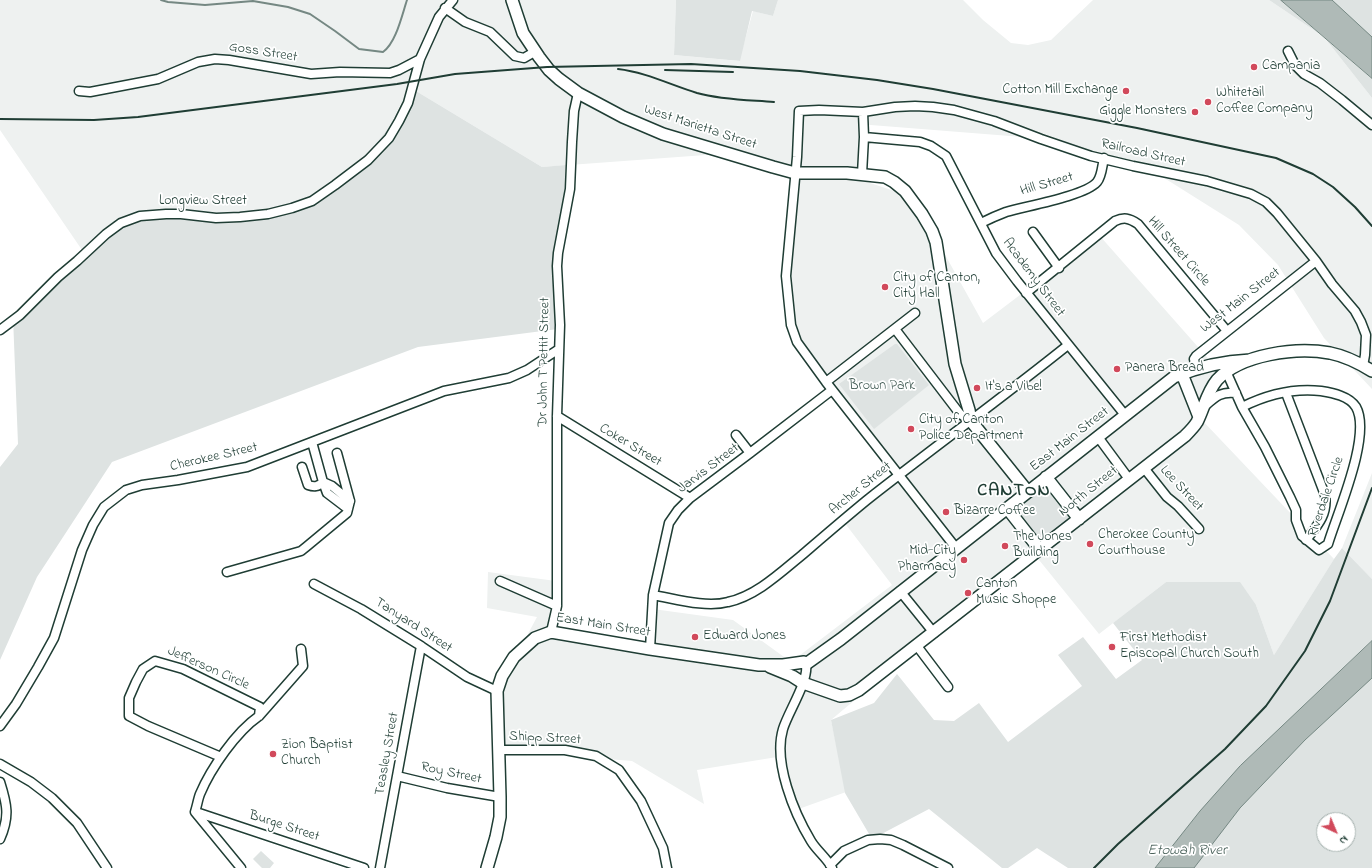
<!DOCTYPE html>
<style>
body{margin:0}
#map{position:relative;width:1372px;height:868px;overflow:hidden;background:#fff;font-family:"Indie Flower",sans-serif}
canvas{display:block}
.north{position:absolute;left:1316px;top:812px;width:40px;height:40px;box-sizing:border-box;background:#fff;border:1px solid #a5b1ae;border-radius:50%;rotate:136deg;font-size:11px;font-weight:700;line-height:16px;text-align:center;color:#1f3d34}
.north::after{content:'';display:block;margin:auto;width:14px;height:18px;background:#d1495b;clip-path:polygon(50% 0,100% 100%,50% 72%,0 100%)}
</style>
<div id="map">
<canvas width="1372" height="868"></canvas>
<div class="north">N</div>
</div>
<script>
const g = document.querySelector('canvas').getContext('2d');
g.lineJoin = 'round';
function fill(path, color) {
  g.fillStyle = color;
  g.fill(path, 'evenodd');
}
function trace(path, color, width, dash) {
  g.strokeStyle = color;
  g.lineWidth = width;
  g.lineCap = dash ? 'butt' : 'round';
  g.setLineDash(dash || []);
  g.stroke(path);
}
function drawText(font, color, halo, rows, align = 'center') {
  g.font = font + ' "Indie Flower",sans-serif';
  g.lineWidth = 3.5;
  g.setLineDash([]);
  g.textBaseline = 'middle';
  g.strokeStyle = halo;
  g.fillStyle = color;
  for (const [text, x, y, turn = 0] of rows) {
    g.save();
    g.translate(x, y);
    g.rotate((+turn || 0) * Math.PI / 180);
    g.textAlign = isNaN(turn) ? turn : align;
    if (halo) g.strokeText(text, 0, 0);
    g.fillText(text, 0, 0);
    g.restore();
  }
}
const built = new Path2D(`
 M0,0H676L674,55L739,61L753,11L773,16L778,0H963L983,20L1011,43L1028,45L1051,40L1093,0H1269L1324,37L1372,98V389L1324,338L1278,265L1239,225L1161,176L1048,139L858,124L867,182L913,197L983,323L1099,235L1221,373L1200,418L1334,559L1274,655L1256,605L1166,582L1099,634L1035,555L944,625L831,720L846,792L793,811L777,757L697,770L704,804L632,761L499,750L494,691L515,658L537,617L487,608L488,572L556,581L557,636L649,651L653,609L733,620L791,662L892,585L844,522L900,478L790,337L793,173L719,154L542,167L416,91L367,156L298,205L229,213L134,212L82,250L0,130Z
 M1372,473V579L1342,548Z`);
const green = new Path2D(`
 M676,0H778L773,16L752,11L740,61L674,55Z
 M1269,0H1372V98L1324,37Z
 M416,91L542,167L566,165L558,329L418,347L112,462L37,577L0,660V467L18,444L13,317L82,250L134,212L229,213L298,205L367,156Z
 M895,344H897L929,385L874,429L839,384Z
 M1044,486L1071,520L1040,544L1013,509Z
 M1342,548L1372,579V868H1068L1037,848L1008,868H1002L929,809L872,839L845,793L831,720L874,703L897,674L934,720L954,721L979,703L1008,742L1082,686L1058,655L1083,637L1116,679L1142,660L1113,623L1166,582H1240L1256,605L1274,655L1334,559ZM1324,820H1348V844H1324Z
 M261,851L274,863L270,868H262L253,859Z`);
const water = new Path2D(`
 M1281,0H1332L1372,37V78Z
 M1372,641V678L1305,740L1240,808L1194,868H1155L1200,811L1240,766Z`);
const stream = new Path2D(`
 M161,0L168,2L205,5L253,1L288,7L310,14L335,31L359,49L383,52C396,43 402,15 407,0`);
const street = new Path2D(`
 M445,8L465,22L490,32L515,56L524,58L536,51
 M1288,51L1295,65L1304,74L1320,83L1342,100L1372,125
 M79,91L90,92L158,79L198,62L215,59L229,60L311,74L340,72L390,73L399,70L420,59
 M864,137L920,142L931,146L946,156L996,253L1017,281L1125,415
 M862,174L864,137L863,112
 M981,223C989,219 998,215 1006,212C1026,206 1085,196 1097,182C1102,176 1102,166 1104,158
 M1033,232L1059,268
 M1026,293L1115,221C1124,217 1129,218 1138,224L1227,331
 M895,329L960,414L971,421
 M0,330L20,315L58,277L77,261L106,234L121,223L140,216L166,214H181L216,218L240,217L268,214L292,208L312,201L335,185L368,160L389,138L399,121L408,103L420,59L439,17L453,0
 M1196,369L1194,359L1196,356L1316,261
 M1226,371L1242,407L1265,447L1290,497L1296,510V520L1302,536L1319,550L1328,544C1337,514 1372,435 1356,407C1349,396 1333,393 1321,391C1294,388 1266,395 1242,407
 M826,382L915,313
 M1286,393L1325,495C1328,514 1318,525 1306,540
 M1205,406C1215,397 1221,391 1236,393
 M557,416L690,498
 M736,435L750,453
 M1098,437L1129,479
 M312,442L323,482L327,493L348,509
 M337,453L350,501
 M302,467L308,485C314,487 318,487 323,482
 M1144,468L1167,497L1178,506L1199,529
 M323,482L332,486L350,501
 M956,548L826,382L797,342L791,325L786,276L797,157L799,111L819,110L863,112L895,107L915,106L933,107L954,110L994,121L1041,139L1091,156L1133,166L1207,181L1251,194L1266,202L1277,213L1316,261L1332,284L1355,311L1361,322L1366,335L1365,355L1363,366
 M227,572L301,551L306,547L347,513L350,501
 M500,581L557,606
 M314,584L361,609L421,646L467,677L497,691
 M900,591L934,633
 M653,595C676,599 706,608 728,602C756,596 780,573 802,555C823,537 845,518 867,500C933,448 1002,398 1068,345
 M551,632L557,606V416L560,325L557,266L558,253L570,189L572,142L574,111L578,93
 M917,646L948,687
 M650,649L653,595L669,523L678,510L690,498L750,453L832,390
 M806,664C809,681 788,712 783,729C773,762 794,813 811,841C817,851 827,858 832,868
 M0,726L16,704L38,667L54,638L82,550L93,525L104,507L126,490L142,485L178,480L247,467L444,391L509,378L527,370L559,349
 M499,750H565L596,756L619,770L641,801L663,848L667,868
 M221,757L148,726L129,716V698L136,682L143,669L155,661L183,669L260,707L259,716
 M0,764L31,782L52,798L77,823L107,868
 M397,776L447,788L500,797
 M0,782C7,804 10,817 0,839
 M196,812L364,868
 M830,865L844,851L868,840L880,839L891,840L903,845L948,868
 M241,868L195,812C197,806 198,799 200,794C211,768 236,732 259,716L303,666L301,649
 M380,868L421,646`);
const secondary = new Path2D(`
 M512,0L523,33L539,57L549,70L559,79L578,93L623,117L663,134L773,167L795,173H847L885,177L894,182L905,191L922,214L932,231L936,242L955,364L969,410L971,421L1028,492
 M1182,374L1199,417
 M1046,477L1079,519
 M1007,508L1040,550
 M770,667L792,676L803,683L840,696L849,695L859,690L1185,436C1190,431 1194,427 1197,422C1204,408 1207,392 1217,380C1241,354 1296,347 1330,353C1345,356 1359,363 1372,371
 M487,868L496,837L500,817V797L497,691L502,676L514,657L535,638L551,632L650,649L759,665H783L804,662L806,664L841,639L1174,377C1198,367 1224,361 1250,360`);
const rail = new Path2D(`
 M618,69C645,72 671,85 697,93C722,100 749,100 774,102
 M665,70L733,72
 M0,119L94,120L138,117L397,84L455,74L547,67L691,64L800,71L877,80L933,89L1137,128L1276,158L1313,174L1333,187L1355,207L1372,226
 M1094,868L1118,844L1225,749L1266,706L1305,651L1330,601L1372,488`);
const markers = [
 [1254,67,4,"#d1495b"],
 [1126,91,4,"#d1495b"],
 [1208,102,4,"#d1495b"],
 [1195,112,4,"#d1495b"],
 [885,287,4,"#d1495b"],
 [1117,369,4,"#d1495b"],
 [977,388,4,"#d1495b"],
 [911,429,4,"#d1495b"],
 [946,512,4,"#d1495b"],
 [1090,544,4,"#d1495b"],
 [1005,546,4,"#d1495b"],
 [964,560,4,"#d1495b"],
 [968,593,4,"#d1495b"],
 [695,637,4,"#d1495b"],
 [1112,647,4,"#d1495b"],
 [273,754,4,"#d1495b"]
];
const streetNames = [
 ["Goss Street",263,53,9],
 ["West Marietta Street",700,128,18],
 ["Railroad Street",1143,154,13],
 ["Hill Street",1047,185,-16],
 ["Longview Street",203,202],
 ["Hill Street Circle",1178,252,49],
 ["Academy Street",1033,278,53],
 ["West Main Street",1241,301,-38],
 ["Dr John T Pettit Street",545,362,-89],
 ["East Main Street",1070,440,-38],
 ["Coker Street",630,446,31],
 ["Cherokee Street",214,458,-13],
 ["Jarvis Street",709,469,-37],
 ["Archer Street",861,489,-39],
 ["Lee Street",1181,489,47],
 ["North Street",1089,492,-39],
 ["Riverdale Circle",1327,497,-71],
 ["Tanyard Street",413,626,33],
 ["East Main Street",603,626,9],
 ["Jefferson Circle",208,669,24],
 ["Shipp Street",545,739,3],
 ["Teasley Street",388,754,-80],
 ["Roy Street",451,774,12],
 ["Burge Street",284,827,18]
];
const poiNames = [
 ["Campania",1262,67],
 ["Cotton Mill Exchange",1118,91,"right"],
 ["Whitetail",1216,94],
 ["Coffee Company",1216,110],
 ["Giggle Monsters",1187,112,"right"],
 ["City of Canton,",893,279],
 ["City Hall",893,295],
 ["Panera Bread",1125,369],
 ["It's a Vibe!",985,388],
 ["City of Canton",919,421],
 ["Police Department",919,437],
 ["Bizarre Coffee",954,512],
 ["Cherokee County",1098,536],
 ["Courthouse",1098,552],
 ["The Jones",1013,538],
 ["Building",1013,554],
 ["Mid-City",956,552,"right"],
 ["Pharmacy",956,568,"right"],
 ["Canton",976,585],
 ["Music Shoppe",976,601],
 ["Edward Jones",703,637],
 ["First Methodist",1120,639],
 ["Episcopal Church South",1120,655],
 ["Zion Baptist",281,746],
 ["Church",281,762]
];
const parkNames = [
 ["Brown Park",882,387]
];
const waterNames = [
 ["Etowah River",1187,852]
];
const districtNames = [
 ["CANTON",1014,492]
];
fill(built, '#eef1f0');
fill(green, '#dee3e2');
fill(water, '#afbab7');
trace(water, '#758883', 1);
trace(stream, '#758883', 2);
trace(street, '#1f3d34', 11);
trace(secondary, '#1f3d34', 14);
trace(street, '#fff', 8);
trace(secondary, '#fff', 11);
trace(rail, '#1f3d34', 2);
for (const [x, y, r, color] of markers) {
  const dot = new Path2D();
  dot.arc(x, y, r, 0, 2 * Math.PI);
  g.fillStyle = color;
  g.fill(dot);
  trace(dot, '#fff', 1.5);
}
drawText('14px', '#1f3d34', '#fff', streetNames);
drawText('14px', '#1f3d34', '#fff', poiNames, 'left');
drawText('14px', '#455e57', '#fff', parkNames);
drawText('italic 15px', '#4a625b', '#fff', waterNames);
g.letterSpacing = '1px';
drawText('bold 18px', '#1f3d34', '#fff', districtNames);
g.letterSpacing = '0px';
</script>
